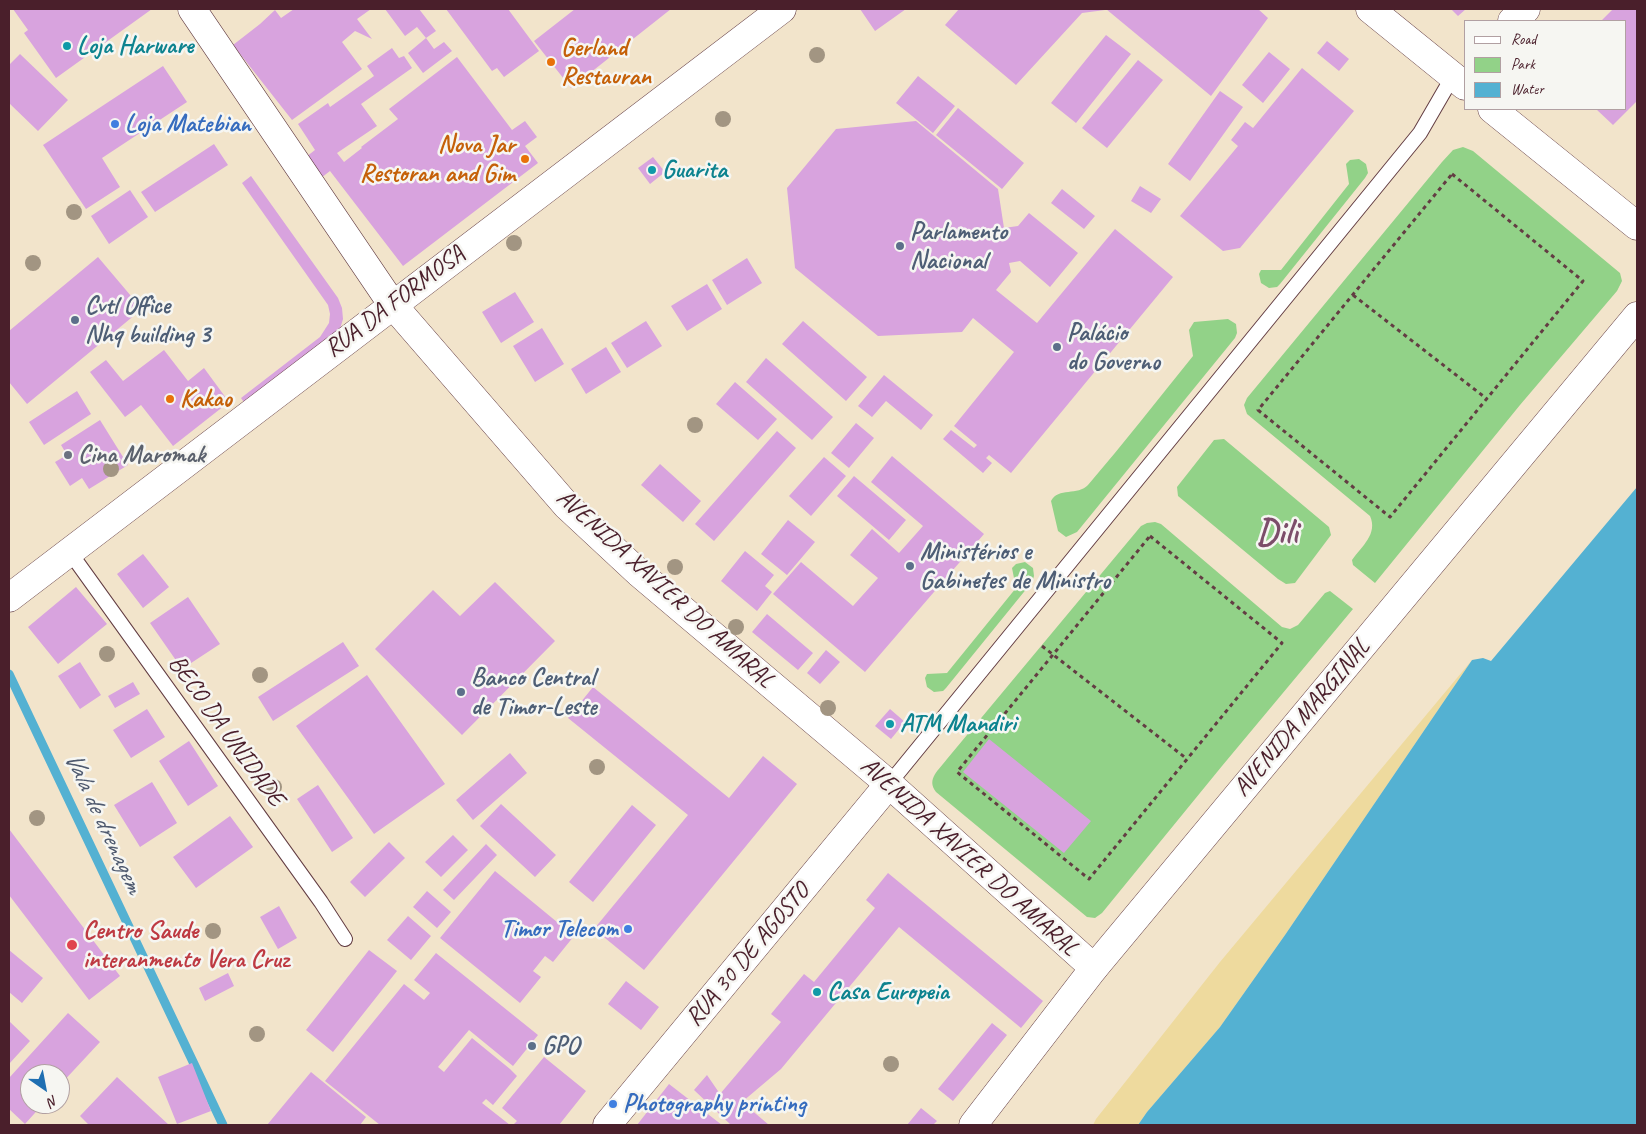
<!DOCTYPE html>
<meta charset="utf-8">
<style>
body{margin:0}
#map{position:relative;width:1646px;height:1134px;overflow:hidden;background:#f2e4cb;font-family:Caveat,sans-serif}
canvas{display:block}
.frame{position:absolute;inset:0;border:10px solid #4a1f2b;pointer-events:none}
.legend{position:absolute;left:1464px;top:20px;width:162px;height:90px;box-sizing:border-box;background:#f6f6f2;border:1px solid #b1a0a2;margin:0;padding:6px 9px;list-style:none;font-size:15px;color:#4a1f2b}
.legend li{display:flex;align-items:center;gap:10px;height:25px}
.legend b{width:25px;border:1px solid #b1a0a2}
.north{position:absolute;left:20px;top:1064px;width:50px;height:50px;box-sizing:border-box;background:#f6f6f2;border:1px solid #b1a0a2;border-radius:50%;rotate:147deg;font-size:14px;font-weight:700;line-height:20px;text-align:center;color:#4a1f2b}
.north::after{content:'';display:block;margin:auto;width:18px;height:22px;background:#1f6fb2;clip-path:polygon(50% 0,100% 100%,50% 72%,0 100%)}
</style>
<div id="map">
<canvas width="1646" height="1134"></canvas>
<div class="frame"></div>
<ul class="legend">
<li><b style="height:6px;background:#fff"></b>Road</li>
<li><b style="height:14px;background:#92d288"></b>Park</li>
<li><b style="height:14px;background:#54b1d2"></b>Water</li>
</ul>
<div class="north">N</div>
</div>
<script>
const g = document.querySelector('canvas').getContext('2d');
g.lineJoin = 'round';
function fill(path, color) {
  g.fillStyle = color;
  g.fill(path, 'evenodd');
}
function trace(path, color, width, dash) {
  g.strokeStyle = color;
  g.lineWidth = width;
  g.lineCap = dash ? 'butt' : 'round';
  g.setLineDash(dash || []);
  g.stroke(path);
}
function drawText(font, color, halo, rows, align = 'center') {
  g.font = font + ' Caveat,sans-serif';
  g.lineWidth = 5;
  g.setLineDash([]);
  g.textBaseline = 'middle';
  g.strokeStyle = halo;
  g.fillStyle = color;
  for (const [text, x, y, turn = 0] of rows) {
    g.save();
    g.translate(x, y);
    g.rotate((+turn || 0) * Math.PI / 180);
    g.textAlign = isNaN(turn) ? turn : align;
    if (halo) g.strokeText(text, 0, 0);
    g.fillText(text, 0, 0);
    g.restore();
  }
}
const green = new Path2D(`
 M1463,147L1473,151L1620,273L1622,281L1617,291L1520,405L1375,583L1353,565L1352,560C1362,546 1378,534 1370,516L1247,414L1244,405L1247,398L1442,162L1453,150Z
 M1359,159L1366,164L1368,173L1365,178L1280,284L1277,287L1269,288L1261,283L1259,274L1261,270H1281L1349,184L1346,164L1350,160Z
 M1228,319L1236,324L1237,333L1235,338L1077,532L1066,537L1058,531L1051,501C1058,487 1078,496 1088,485C1124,443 1158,399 1193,356L1189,330L1194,322Z
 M1224,439L1329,527L1331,535L1295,583L1286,584L1278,579L1178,496L1177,487L1214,440Z
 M1155,522L1161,524L1282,627L1290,629L1298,625L1325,593L1330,591L1353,609L1222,766L1102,913L1095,918L1087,917L936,792C926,779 939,770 947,759L1141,526L1147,523Z
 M1025,562L1033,568L1034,576L1032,582L946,688L943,691L934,692L927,687L925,678L927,674L947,673L1016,588L1012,568L1016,564Z`);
const sand = new Path2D(`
 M1472,660L1285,935L1220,1027L1147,1112L1138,1125H1093L1096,1119L1220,962Z`);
const water = new Path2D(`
 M1637,487V1125H1138L1147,1112L1220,1027L1285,935L1472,660L1483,658L1491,661Z`);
const stream = new Path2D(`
 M9,674L223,1125`);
const building = new Path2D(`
 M13,9H152L56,78L24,33L28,30Z
 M294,9H371L357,19L372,39L355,31L342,42L362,69L292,120L233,45L260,24L275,10L281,18Z
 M385,9H419L436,31L426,38L434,49L444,42L452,51L423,73L408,53L426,38L417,27L405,36Z
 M446,9H508L539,51L504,77L497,68L492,71Z
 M575,9H671L571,88L534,41Z
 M860,9H906L875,31Z
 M959,9H1104L1105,10L1082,13L1016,85L945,25Z
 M1106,9H1258L1268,18L1211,96Z
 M1451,9H1466L1458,16Z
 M1613,9H1637V101L1613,125L1596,109H1625V21H1601Z
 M1106,35L1131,54L1076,123L1051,103Z
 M1327,41L1349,59L1339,71L1317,53Z
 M392,48L399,58L404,56L412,68L361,104L377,126L337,153L344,162L362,148L361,147L398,119L389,109L457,57L512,130L525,121L537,137L525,146L538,163L403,266L330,171L321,178L306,157L315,150L298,124L328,103L330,107L374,76L367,66Z
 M1269,52L1290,69L1263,103L1242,85Z
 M20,54L68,100L38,131L9,103V65Z
 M1138,60L1163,80L1107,148L1082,128Z
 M163,66L187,102L102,158L120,187L86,209L43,145Z
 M1302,68L1354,111L1240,248L1223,251L1180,216L1238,146L1231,140L1245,122L1253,128Z
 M918,76L955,106L933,133L896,103Z
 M1220,91L1243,107L1190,181L1168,164Z
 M958,108L1024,163L1002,189L936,135Z
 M916,121L998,189L1004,228L1018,226L1029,213L1078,253L1050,287L1020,261L1009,263L1011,272L996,290L1037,323L1115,229L1173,277L1011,473L989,455L986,458L992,463L983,473L943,439L951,430L974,448L977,445L954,426L1014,352L973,318L962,332L878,336L795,268L787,188L821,147L836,129Z
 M214,144L228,165L155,212L141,192Z
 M653,157L665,172L650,184L638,168Z
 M251,176L338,298L342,308L343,319L340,329L248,408L241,398L320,337L329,323L330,314L328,305L242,183Z
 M1140,186L1161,199L1151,213L1131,201Z
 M1062,189L1095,216L1084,229L1051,203Z
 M130,190L148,217L109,244L91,216Z
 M98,257L142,309L27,404L9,382V331Z
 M747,258L762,283L727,305L712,280Z
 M707,284L722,309L687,331L671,306Z
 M515,292L534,322L501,343L482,312Z
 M646,321L662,346L627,368L611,343Z
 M803,321L867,377L846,401L782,344Z
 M542,328L564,364L535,382L513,346Z
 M606,347L621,372L586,394L571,369Z
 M164,350L188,381L204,368L229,402L173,446L141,405L125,417L90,372L106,360L123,381Z
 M766,358L833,417L812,440L746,382Z
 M884,375L933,415L921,430L886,401L872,417L858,406Z
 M735,382L777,419L758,440L716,404Z
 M77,391L91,414L44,445L29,422Z
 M100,420L128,465L89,489L82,478L70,486L55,462L67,455L61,445Z
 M856,423L874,438L849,468L831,453Z
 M777,431L796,448L714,541L695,524Z
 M892,456L984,534L865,672L773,594L801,562L853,606L878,578L850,555L872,529L899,553L923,526L871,482Z
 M824,457L846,476L811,516L789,496Z
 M660,464L701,501L683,522L641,485Z
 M854,476L906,520L889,540L837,496Z
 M788,520L815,542L787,575L761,554Z
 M745,551L774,575L765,586L772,592L757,611L721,581Z
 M143,554L169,587L143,608L117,574Z
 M495,582L555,641L462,735L375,649L433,590L460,616Z
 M76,587L107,624L58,664L28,627Z
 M188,597L220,644L182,669L150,623Z
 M767,614L813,653L798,670L752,632Z
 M343,642L359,666L273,721L258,697Z
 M826,650L840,662L820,684L807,673Z
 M80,662L101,695L80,709L58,676Z
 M367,675L445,784L374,834L296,726Z
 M133,682L140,694L115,708L108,696Z
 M593,687L729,798L763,756L797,784L644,970L594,929L688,815L568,718Z
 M147,709L165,737L131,758L113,730Z
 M890,709L905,722L891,739L875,726Z
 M989,739L1091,821L1064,853L963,772Z
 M189,741L218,786L188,806L159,761Z
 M510,753L527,773L473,820L456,800Z
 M152,782L177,823L140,847L114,805Z
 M318,785L353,838L332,852L297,799Z
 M501,804L556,855L535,877L480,826Z
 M632,805L656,825L593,902L569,882Z
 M230,816L253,847L196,888L173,857Z
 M9,829L120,976L89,1000L9,895Z
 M453,835L468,850L441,877L425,862Z
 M389,842L405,858L365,897L350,882Z
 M486,844L497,855L454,900L443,890Z
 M495,871L574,936L553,962L545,956L533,971L541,977L520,1003L440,938Z
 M888,873L1043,1001L1021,1028L899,927L781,1069L742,1102L769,1125H731L694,1090L707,1075L720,1094L781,1022L771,1014L804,974L814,982L875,908L866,900Z
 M427,891L451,912L437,928L413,907Z
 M279,906L297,938L278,949L260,917Z
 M408,916L431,936L411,960L387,940Z
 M9,950L43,978L22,1003L9,992Z
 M369,950L397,971L333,1052L306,1030Z
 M436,953L538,1035L513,1066L469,1030L438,1067L444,1072L472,1038L510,1069L517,1076L493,1105L486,1099L482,1103L510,1125H380L325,1081L404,984L424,1000L430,993L414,980Z
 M228,973L234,986L205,1001L199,988Z
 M626,981L659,1007L641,1030L608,1004Z
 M68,1013L100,1042L60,1085V1074H30V1104H43L25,1124L9,1109V1078Z
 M9,1021L30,1041L9,1064Z
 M992,1023L1007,1035L953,1101L938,1089Z
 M544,1057L586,1091L559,1125H513L517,1121L502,1108Z
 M192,1063L211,1111L177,1124L158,1077Z
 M311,1072L366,1117L360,1125H267Z
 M117,1077L169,1125H89L80,1116Z
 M669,1084L722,1125H637Z
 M921,1108L937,1121L933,1125H907Z`);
const path = new Path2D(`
 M1452,174L1583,281L1390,517L1258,410Z
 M1353,295L1487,399
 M1150,536L1282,643L1089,879L957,772Z
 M1042,646L1187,759`);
const service = new Path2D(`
 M69,551L321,902L345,939
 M889,784L1420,133L1453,76`);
const tertiary = new Path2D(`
 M1370,9L1465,86
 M1512,21L1526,9
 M1492,109L1637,226
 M9,598L782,9
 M607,1125L889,784`);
const secondary = new Path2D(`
 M973,1125L1094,968`);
const primary = new Path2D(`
 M192,9L392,304L567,506L639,573L889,784L1094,968L1637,316`);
const trees = [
 [817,55],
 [723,119],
 [74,212],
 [514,243],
 [33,263],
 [695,425],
 [111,469],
 [675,567],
 [736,627],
 [107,654],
 [260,675],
 [828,708],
 [597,767],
 [274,787],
 [37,818],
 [213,931],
 [257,1034],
 [891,1064]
];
const markers = [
 [67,46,5,"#0f9aa8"],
 [551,62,5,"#e8710a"],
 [115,124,5,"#3f7fe0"],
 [525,159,5,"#e8710a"],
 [652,170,5,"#0f9aa8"],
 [900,246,5,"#5c6f8a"],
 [75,320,5,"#5c6f8a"],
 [1057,347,5,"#5c6f8a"],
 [170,399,5,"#e8710a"],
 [68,455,5,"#6b7280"],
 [910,566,5,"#5c6f8a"],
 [461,692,5,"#5c6f8a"],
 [890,724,5,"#0f9aa8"],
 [628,929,5,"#3f7fe0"],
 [72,945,6,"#e0444e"],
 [817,992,5,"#0f9aa8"],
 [532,1046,5,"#5c6f8a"],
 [613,1104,5,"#3f7fe0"]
];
const cultureNames = [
 ["Loja Harware",77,46],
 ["Guarita",662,170],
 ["ATM Mandiri",900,724],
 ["Casa Europeia",827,992]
];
const foodNames = [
 ["Gerland",561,48],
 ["Restauran",561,77],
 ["Nova Jar",515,145,"right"],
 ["Restoran and Gim",515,174,"right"],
 ["Kakao",180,399]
];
const shopNames = [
 ["Loja Matebian",125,124],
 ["Timor Telecom",618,929,"right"],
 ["Photography printing",623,1104]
];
const serviceNames = [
 ["Parlamento",910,232],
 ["Nacional",910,261],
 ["Cvtl Office",85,306],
 ["Nhq building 3",85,335],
 ["Palácio",1067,333],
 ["do Governo",1067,362],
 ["Ministérios e",920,552],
 ["Gabinetes de Ministro",920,581],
 ["Banco Central",471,678],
 ["de Timor-Leste",471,707],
 ["GPO",542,1046]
];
const streetNames = [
 ["RUA DA FORMOSA",395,302,-37],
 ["AVENIDA XAVIER DO AMARAL",665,589,42],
 ["AVENIDA MARGINAL",1302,718,-50],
 ["BECO DA UNIDADE",226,731,54],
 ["AVENIDA XAVIER DO AMARAL",969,857,42],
 ["RUA 30 DE AGOSTO",748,955,-50]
];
const worshipNames = [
 ["Cina Maromak",78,455]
];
const healthNames = [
 ["Centro Saude",83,931],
 ["interanmento Vera Cruz",83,960]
];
const waterNames = [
 ["Vala de drenagem",103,823,65]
];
const townNames = [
 ["Dili",1277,534]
];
fill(green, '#92d288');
fill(sand, '#eeda9e');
fill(water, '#54b1d2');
trace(stream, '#54b1d2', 9);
fill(building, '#d8a3de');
trace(service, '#633d43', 16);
trace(tertiary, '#633d43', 29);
trace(secondary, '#633d43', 29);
trace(primary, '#633d43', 29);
trace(path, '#633d43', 3, [4, 4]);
trace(service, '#fff', 14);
trace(tertiary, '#fff', 28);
trace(secondary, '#fff', 28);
trace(primary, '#fff', 28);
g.fillStyle = '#a29582';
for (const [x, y] of trees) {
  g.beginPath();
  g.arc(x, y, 8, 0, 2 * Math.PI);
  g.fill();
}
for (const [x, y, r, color] of markers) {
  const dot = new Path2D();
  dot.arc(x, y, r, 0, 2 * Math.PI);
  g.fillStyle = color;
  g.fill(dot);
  trace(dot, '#f6f6f2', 2);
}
drawText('bold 25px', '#0d838f', '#f6f6f2', cultureNames, 'left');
drawText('bold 25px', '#c56008', '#f6f6f2', foodNames, 'left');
drawText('bold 25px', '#366cbe', '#f6f6f2', shopNames, 'left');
drawText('bold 25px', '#4e5e75', '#f6f6f2', serviceNames, 'left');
drawText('25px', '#4a1f2b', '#f6f6f2', streetNames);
drawText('bold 25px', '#5b616d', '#f6f6f2', worshipNames, 'left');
drawText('bold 25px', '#be3a42', '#f6f6f2', healthNames, 'left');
drawText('italic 26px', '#4e596e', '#f6f6f2', waterNames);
drawText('bold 35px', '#7c4d6a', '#f6f6f2', townNames);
</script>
